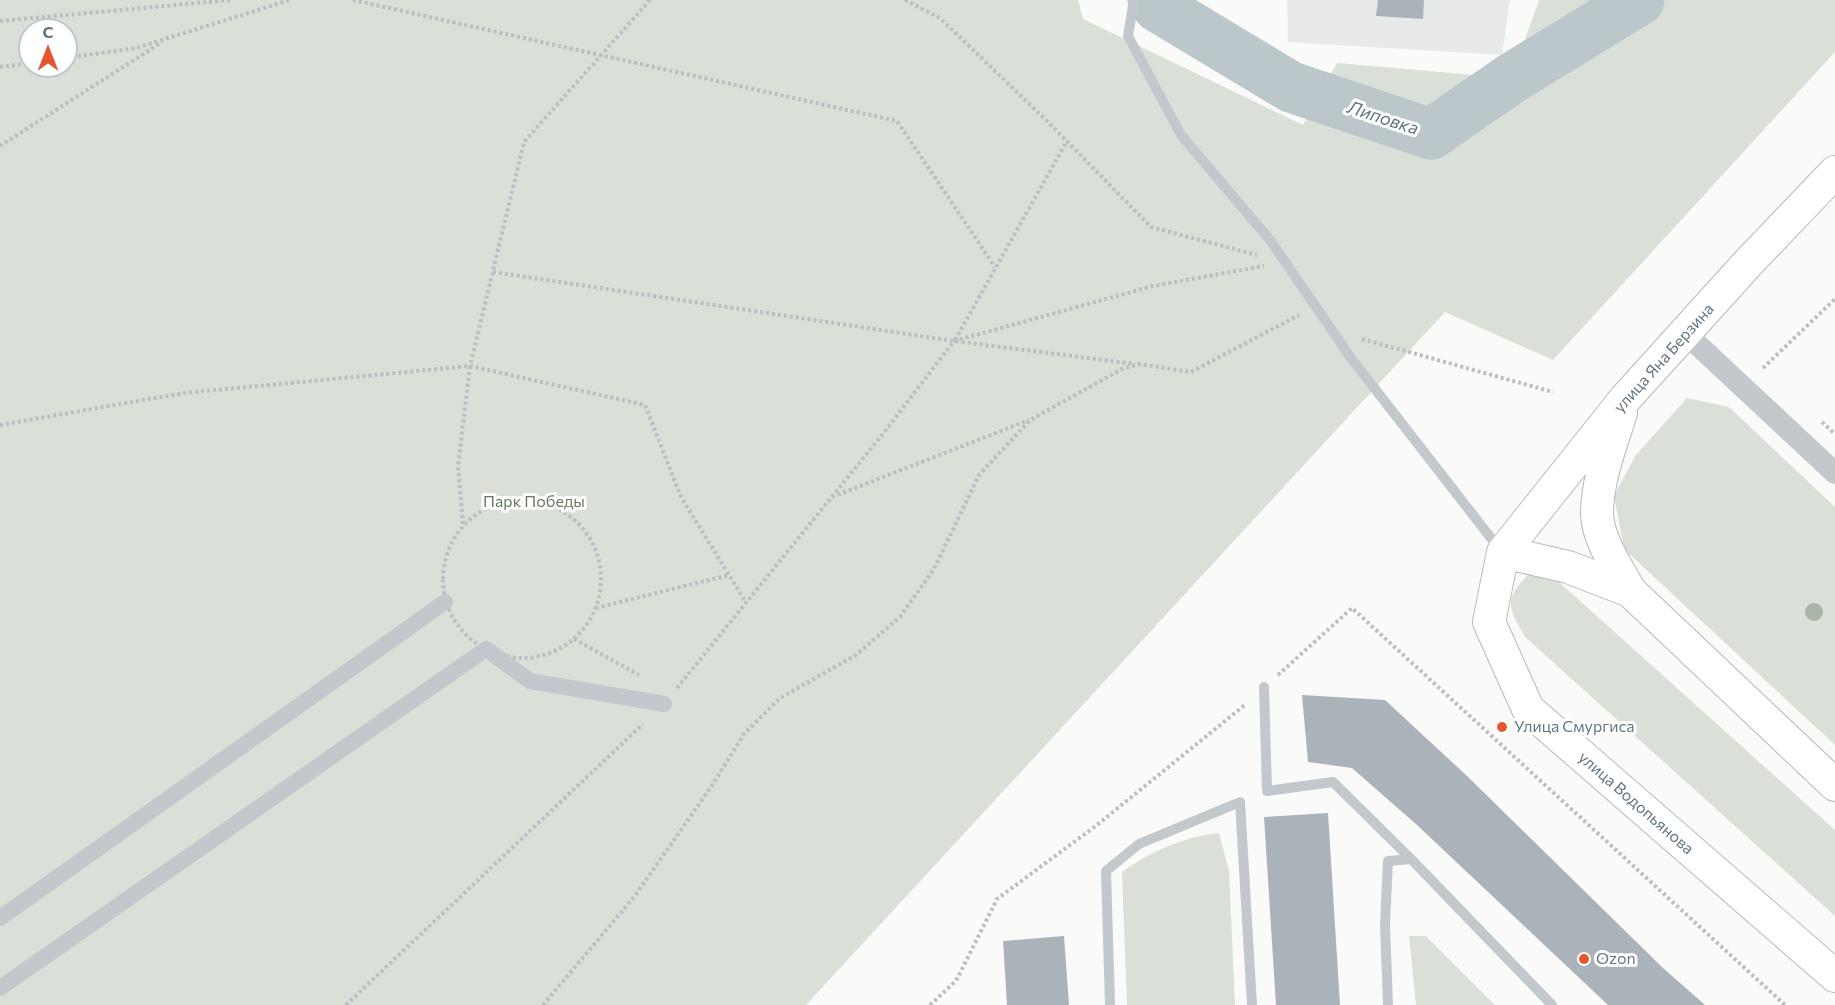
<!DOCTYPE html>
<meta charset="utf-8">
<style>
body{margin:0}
#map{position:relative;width:1835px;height:1005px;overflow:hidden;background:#fafaf8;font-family:Commissioner,sans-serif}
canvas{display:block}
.north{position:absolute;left:18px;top:18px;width:60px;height:60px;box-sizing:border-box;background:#fff;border:2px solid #c1c8cd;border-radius:50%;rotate:0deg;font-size:16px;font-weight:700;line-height:24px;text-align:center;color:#657683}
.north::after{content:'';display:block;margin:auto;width:21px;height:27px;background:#e4572e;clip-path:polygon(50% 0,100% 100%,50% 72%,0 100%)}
</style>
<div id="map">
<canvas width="1835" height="1005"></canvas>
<div class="north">С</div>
</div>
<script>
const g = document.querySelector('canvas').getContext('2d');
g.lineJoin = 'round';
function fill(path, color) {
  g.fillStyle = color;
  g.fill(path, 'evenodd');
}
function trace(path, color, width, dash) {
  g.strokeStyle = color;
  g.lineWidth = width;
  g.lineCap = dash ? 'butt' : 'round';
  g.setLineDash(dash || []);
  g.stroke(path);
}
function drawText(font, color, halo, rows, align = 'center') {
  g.font = font + ' Commissioner,sans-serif';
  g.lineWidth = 6;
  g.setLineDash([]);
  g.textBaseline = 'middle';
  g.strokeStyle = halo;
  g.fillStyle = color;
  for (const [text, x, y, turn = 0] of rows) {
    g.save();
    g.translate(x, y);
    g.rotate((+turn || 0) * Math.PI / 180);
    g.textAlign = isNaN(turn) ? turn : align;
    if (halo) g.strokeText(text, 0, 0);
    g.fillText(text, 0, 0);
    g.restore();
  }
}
const built = new Path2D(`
 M1287,0H1510L1502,55L1288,42Z`);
const green = new Path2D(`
 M0,0H1078L1083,19L1303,125L1337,63L1486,76L1521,51L1539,0H1835V52L1553,360L1445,312L806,1005H0ZM30,30H66V66H30Z
 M1687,398L1729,407L1835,507V745L1624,549L1614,496L1636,455Z
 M1529,574H1550L1835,830V916L1525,637C1508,606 1503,600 1529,574Z
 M1219,833L1229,871L1235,1005H1127L1122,872C1151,851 1183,837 1219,833Z
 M1409,936H1426L1495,1005H1416Z`);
const river = new Path2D(`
 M1153,0L1158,7L1291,87L1431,134L1512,78L1639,0`);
const building = new Path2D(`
 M1378,0H1424L1423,19L1376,16Z
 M1302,695L1385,700L1467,776L1663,968L1705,1005H1608L1417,825L1352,768L1308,762Z
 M1328,813L1340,1005H1276L1264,817Z
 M1064,936L1069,1005H1007L1003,941Z`);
const path = new Path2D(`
 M353,0L897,121L995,267
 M650,0L524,142L470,366L645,405L681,497L745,601
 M905,0L940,18L1047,121L1151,227L1257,255
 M0,21L230,0
 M66,58L136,48L290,0
 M0,67L30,63
 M0,146L162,42
 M493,272L954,341L1135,364
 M1362,339L1553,392
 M955,340L1067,141
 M1763,368L1835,299
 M1822,422L1835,434
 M0,425L184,393L470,366L458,466L463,524
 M832,497L1029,420
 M443 579a79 79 0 1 1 158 0a79 79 0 1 1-158 0Z
 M596,608L729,575
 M574,639L639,675
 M1278,675L1352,608L1785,1005
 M677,688L882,435L954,341L1153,286L1264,266
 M346,1005L643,724
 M543,1005L634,897L711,787L744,734L780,698L856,655L900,617L934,569L979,475L1030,420L1122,369L1139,364L1191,372L1299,315
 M930,1005L956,981L997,899L1097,825L1246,704`);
const service = new Path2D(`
 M1134,0L1128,36L1181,135L1270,240L1351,358L1501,551
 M1264,687L1267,791L1333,782L1411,859
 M1110,1005L1106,871L1139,844L1240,802L1252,1005
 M1388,1005L1385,924L1388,861L1411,859L1552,1005`);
const pedestrian = new Path2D(`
 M0,918L445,602
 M0,988L486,649L530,681L664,704`);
const minor = new Path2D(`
 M1685,333L1835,473`);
const secondary = new Path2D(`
 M1835,172L1748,263L1625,399L1503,552L1489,622L1528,709L1835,976
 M1621,413C1611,445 1597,480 1597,514C1598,540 1618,569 1630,591L1835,785
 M1503,552L1568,567L1630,591`);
const trees = [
 [1814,612]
];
const markers = [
 [1502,727,6,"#e4572e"],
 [1584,959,6,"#e4572e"]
];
const streetNames = [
 ["улица Яна Берзина",1664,358,-48],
 ["улица Водопьянова",1636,803,41]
];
const parkNames = [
 ["Парк Победы",534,502]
];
const poiNames = [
 ["Улица Смургиса",1514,727],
 ["Ozon",1596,959]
];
const waterNames = [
 ["Липовка",1383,118,18]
];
fill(built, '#e8e9e9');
fill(green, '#dadfd7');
trace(river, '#bbc7cb', 51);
fill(building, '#aab3b9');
trace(secondary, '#b3babf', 34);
trace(path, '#bbbfc2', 4, [3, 3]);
trace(service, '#c3c8cc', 10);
trace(pedestrian, '#c3c8cc', 16);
trace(minor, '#c3c8cc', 22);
trace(secondary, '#fff', 32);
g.fillStyle = '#aab4a7';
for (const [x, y] of trees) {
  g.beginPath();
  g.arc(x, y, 9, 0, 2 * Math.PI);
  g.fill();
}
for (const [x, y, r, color] of markers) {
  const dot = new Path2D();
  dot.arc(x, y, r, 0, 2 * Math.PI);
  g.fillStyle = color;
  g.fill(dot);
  trace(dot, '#fff', 2);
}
drawText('16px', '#657683', '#fff', streetNames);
drawText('16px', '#687a64', '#fff', parkNames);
drawText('16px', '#657683', '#fff', poiNames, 'left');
drawText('italic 18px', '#60757c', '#fff', waterNames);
</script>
